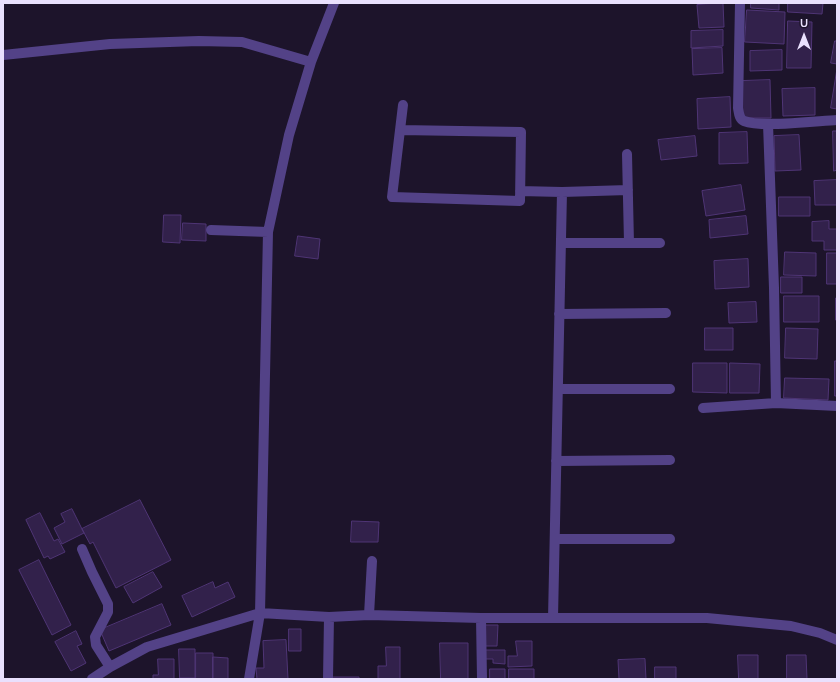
<!DOCTYPE html>
<style>
body{margin:0}
#map{position:relative;width:840px;height:682px;overflow:hidden;background:#1d142b;font-family:"Nunito Sans",sans-serif}
canvas{display:block}
.frame{position:absolute;inset:0;border:4px solid #e9e0fd;pointer-events:none}
.north{position:absolute;left:784px;top:16px;width:40px;height:40px;-webkit-text-stroke:3px #1d142b;paint-order:stroke;rotate:0deg;font-size:11px;font-weight:700;line-height:16px;text-align:center;color:#e9e0fd}
.north::after{content:'';display:block;margin:auto;width:14px;height:18px;background:#e9e0fd;clip-path:polygon(50% 0,100% 100%,50% 72%,0 100%)}
</style>
<div id="map">
<canvas width="840" height="682"></canvas>
<div class="frame"></div>
<div class="north">U</div>
</div>
<script>
const g = document.querySelector('canvas').getContext('2d');
g.lineJoin = 'round';
function fill(path, color) {
  g.fillStyle = color;
  g.fill(path, 'evenodd');
}
function trace(path, color, width, dash) {
  g.strokeStyle = color;
  g.lineWidth = width;
  g.lineCap = dash ? 'butt' : 'round';
  g.setLineDash(dash || []);
  g.stroke(path);
}
const building = new Path2D(`
 M723,3L724,27L699,28L697,5Z
 M751,3H779V10L751,8Z
 M788,3H823L822,14L788,12Z
 M747,10L785,12L784,44L745,42Z
 M788,21L812,22L811,68H787Z
 M723,30V46L691,48V31Z
 M835,41H837V64L831,63Z
 M722,48L723,73L693,75L692,49Z
 M782,50V70L750,71V51Z
 M837,69V109L831,108Z
 M770,80L771,118H742V81Z
 M815,88V115L783,116L782,89Z
 M730,97L731,127L698,129L697,99Z
 M833,131H837V170L834,171Z
 M747,132L748,163L719,164V133Z
 M799,135L801,170L775,171L774,136Z
 M695,136L697,156L661,160L658,140Z
 M837,180V205H815L814,181Z
 M741,185L745,210L706,216L702,191Z
 M779,197H810V216H779Z
 M164,215H181L180,243L163,242Z
 M746,216L748,234L710,238L709,220Z
 M829,221V229H837V250H824V241H812V222Z
 M183,223L206,224V241L182,240Z
 M298,236L320,239L318,259L295,256Z
 M785,252L816,253V276L784,275Z
 M827,253H837V284H827Z
 M748,259L749,287L715,289L714,261Z
 M781,277H802V293H781Z
 M784,296H819V322H784Z
 M836,298H837V320H836Z
 M756,302L757,322L729,323L728,303Z
 M705,328H733V350H705Z
 M786,328L818,329L817,359L785,358Z
 M835,361H837V396H835Z
 M693,363H727V393L693,392Z
 M730,363L760,364L759,393H730Z
 M785,378L829,379L828,400L784,398Z
 M140,500L171,560L116,588L93,542L90,544L82,529Z
 M72,509L84,533L62,544L54,528L65,522L61,514Z
 M40,513L54,541L58,539L65,552L50,559L48,556L44,558L26,520Z
 M352,521L379,522L378,542H351Z
 M39,560L71,625L52,635L19,570Z
 M153,572L162,587L133,603L124,587Z
 M213,582L215,588L228,582L235,597L192,617L182,596Z
 M162,604L171,625L109,651L100,630Z
 M485,625H498L497,646H484Z
 M289,629H301V651H289Z
 M76,631L82,644L77,646L86,663L71,671L55,642Z
 M286,640L288,679H257L256,668H264L263,641Z
 M516,641H532V666L508,667V656H517Z
 M440,643H468V679H441Z
 M386,647H400V679H378V666H386Z
 M179,649H195V678H180Z
 M483,650H505V664L493,663V659H483Z
 M196,653H213V679H196Z
 M738,655H758V679H739Z
 M787,655H806L807,679H787Z
 M213,657L228,658V679H213Z
 M158,659H174V679H153V675H158Z
 M645,659L646,679H619L618,660Z
 M655,667H676V679H655Z
 M490,669H505V679H490Z
 M509,669H534V679H509Z
 M331,677H359V679H331Z`);
const minor = new Path2D(`
 M740,3L738,108C739,113 739,119 744,121C761,128 817,121 837,120
 M3,55L110,44L199,41L242,42L311,62
 M768,124L774,288L776,403
 M400,130L521,132L520,201L392,197L403,105
 M627,154L629,243
 M520,191L562,192L628,190
 M211,230L268,232
 M561,243H660
 M559,314L666,313
 M558,389H670
 M703,408L776,403L837,406
 M556,461L670,460
 M555,539H670
 M82,549L92,572L108,604V612L95,637L96,645L110,667
 M369,615L372,561
 M481,618L482,679
 M553,618L562,192
 M92,679L110,667L147,647L260,613L329,617L369,615L481,618H707L791,626L820,633L837,640
 M249,679L260,613L268,232L289,135L311,62L334,3
 M328,679L329,617`);
fill(building, '#32214b');
trace(building, '#4f3575', 1);
trace(minor, '#534287', 10);
</script>
